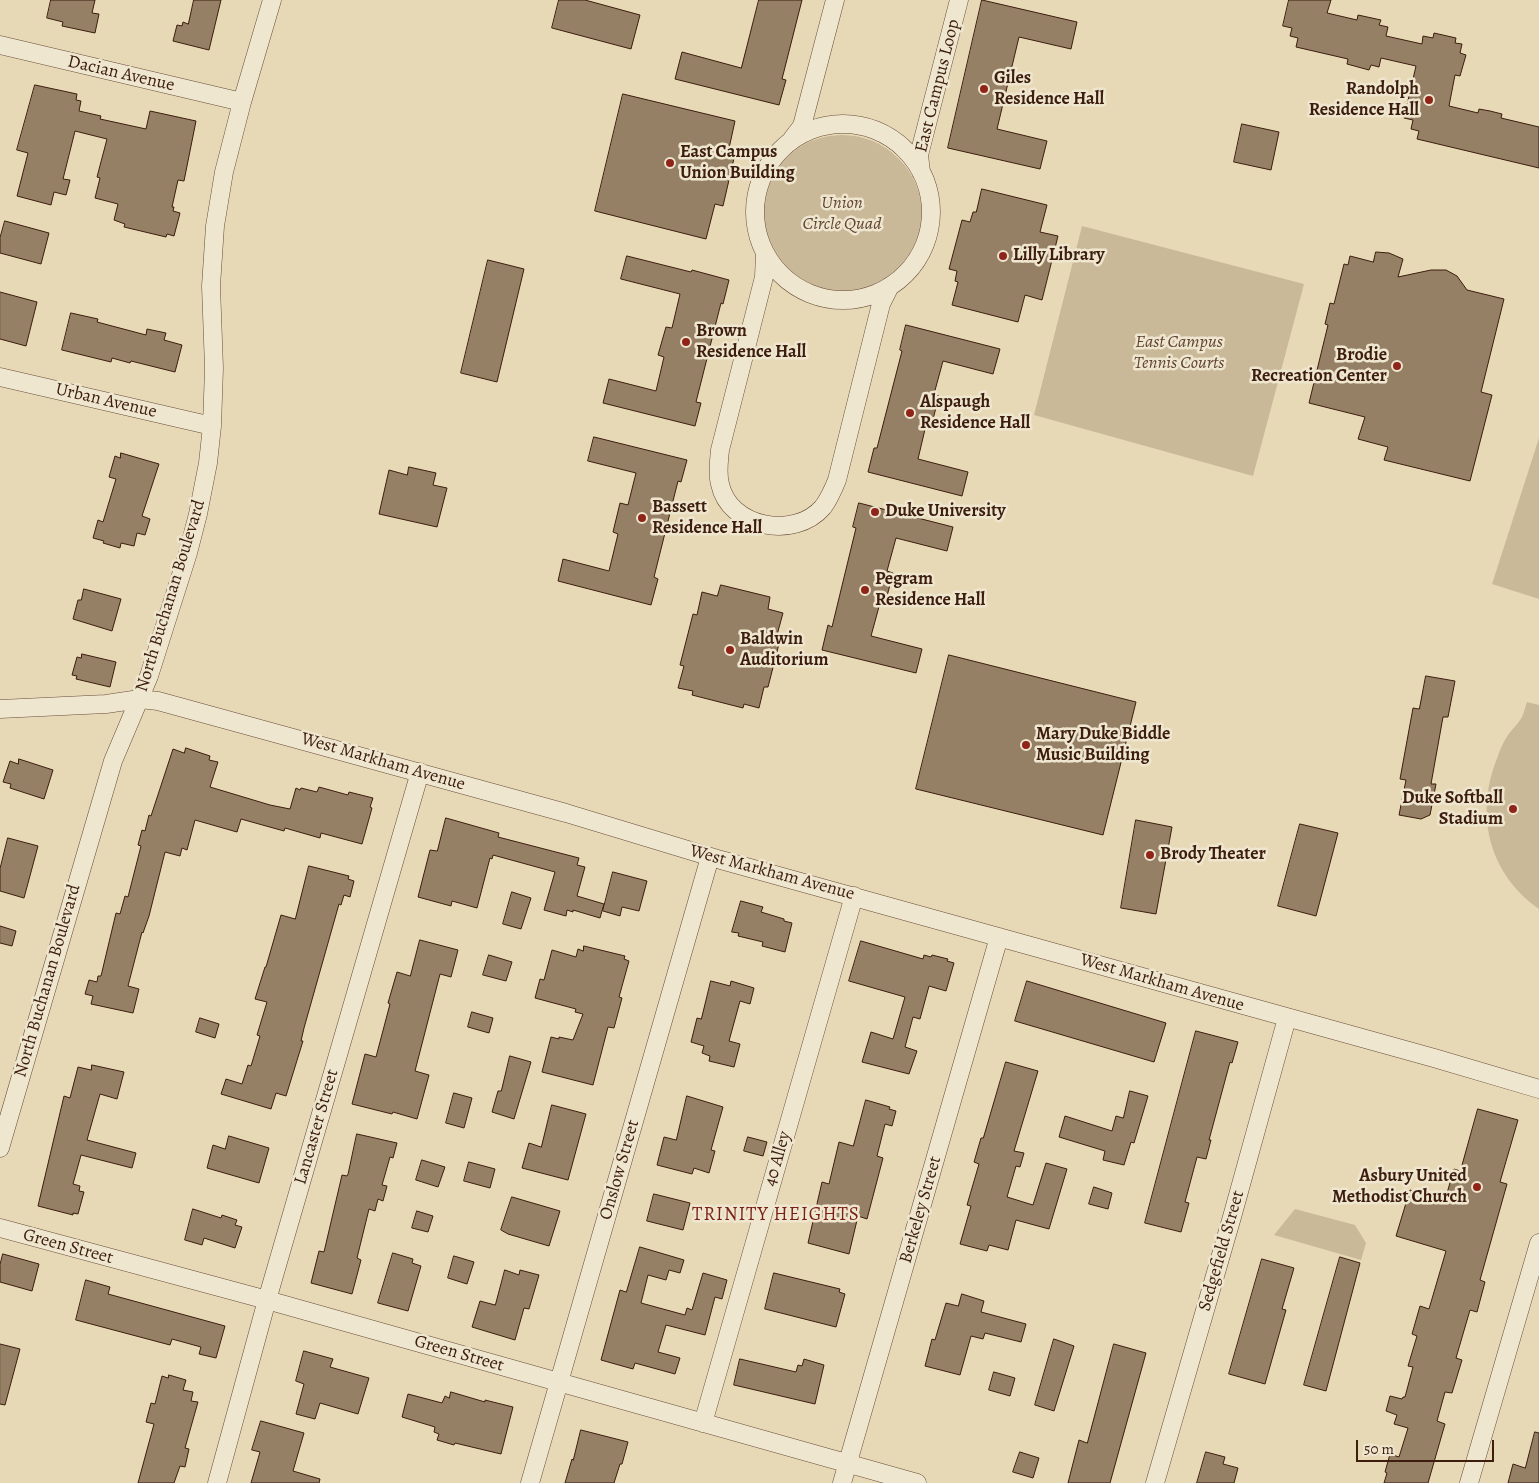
<!DOCTYPE html>
<style>
body{margin:0}
#map{position:relative;width:1539px;height:1483px;overflow:hidden;background:#e7d9b6;font-family:Alegreya,serif}
canvas{display:block}
.scale{position:absolute;left:1356px;top:1440px;width:138px;height:22px;box-sizing:border-box;border:2px solid #3c1d0e;border-top:0;padding-left:6px;font-size:15px;line-height:18px;white-space:nowrap;color:#3c1d0e;-webkit-text-stroke:4px #efe6d0;paint-order:stroke}
</style>
<div id="map">
<canvas width="1539" height="1483"></canvas>
<div class="scale">50 m</div>
</div>
<script>
const g = document.querySelector('canvas').getContext('2d');
g.lineJoin = 'round';
function fill(path, color) {
  g.fillStyle = color;
  g.fill(path, 'evenodd');
}
function trace(path, color, width, dash) {
  g.strokeStyle = color;
  g.lineWidth = width;
  g.lineCap = dash ? 'butt' : 'round';
  g.setLineDash(dash || []);
  g.stroke(path);
}
function drawText(font, color, halo, rows, align = 'center') {
  g.font = font + ' Alegreya,serif';
  g.lineWidth = 5;
  g.setLineDash([]);
  g.textBaseline = 'middle';
  g.strokeStyle = halo;
  g.fillStyle = color;
  for (const [text, x, y, turn = 0] of rows) {
    g.save();
    g.translate(x, y);
    g.rotate((+turn || 0) * Math.PI / 180);
    g.textAlign = isNaN(turn) ? turn : align;
    if (halo) g.strokeText(text, 0, 0);
    g.fillText(text, 0, 0);
    g.restore();
  }
}
const green = new Path2D(`
 M762 215a80 80 0 1 1 160 0a80 80 0 1 1-160 0Z
 M1082,226L1304,284L1253,476L1034,415Z
 M1539,438V599L1492,584Z
 M1527,702L1539,705V909C1488,873 1474,813 1498,756C1500,749 1504,741 1508,735C1512,729 1518,724 1522,717C1524,713 1525,707 1527,702Z
 M1295,1209L1355,1225L1366,1243L1361,1260L1274,1235Z`);
const building = new Path2D(`
 M51,0H95L92,13L99,14L95,33L62,26L63,22L47,18Z
 M194,0H221L209,50L173,41L177,25L182,26L183,22L188,24Z
 M559,0H585L640,15L631,49L552,28Z
 M759,0H802L782,79L786,80L779,105L675,79L682,52L741,68Z
 M982,0L1077,22L1071,49L1019,37L997,129L1047,141L1040,169L948,148Z
 M1289,0H1331L1327,13L1357,20L1358,15L1381,20L1379,25L1388,27L1386,36L1422,44L1423,36L1433,38L1434,33L1456,38L1455,43L1462,44L1460,53L1466,55L1460,76L1455,75L1449,106L1478,113L1479,109L1490,111L1502,114L1501,118L1539,127V168L1417,139L1419,131L1411,129L1413,120L1404,118L1416,66L1381,58L1379,67L1371,65L1369,70L1347,64L1348,59L1296,47L1298,38L1290,36L1292,28L1283,26Z
 M35,85L77,94L76,100L81,101L79,111L101,116L100,119L146,129L150,111L196,121L184,181L178,180L172,207H174L173,211L180,213L174,236L167,234L166,237L124,227L125,224L114,220L118,204L95,198L100,178L97,177L107,139L75,131L63,179L70,180L66,195L54,192L51,205L17,196L28,153L17,150Z
 M623,94L735,121L728,153L735,154L723,206L715,204L706,239L595,211Z
 M1242,124L1279,132L1271,170L1234,162Z
 M982,189L1047,205L1040,232L1058,236L1042,300L1025,295L1018,322L952,305L958,282L955,281L957,271L949,269L962,220L970,222L973,212H976Z
 M5,221L49,233L41,264L0,253V238Z
 M1376,252L1389,253L1403,259L1398,277L1431,270H1446L1457,276L1467,290L1504,299L1481,392L1492,395L1470,481L1384,460L1388,447L1358,439L1365,417L1309,403L1328,325L1325,324L1330,303L1334,304L1344,264L1348,265L1350,256L1373,262Z
 M627,256L691,272L692,270L729,280L723,304L721,303L696,402L701,403L695,426L603,403L609,379L656,391L664,357L658,355L666,327L672,328L680,294L621,279Z
 M488,260L524,269L497,382L461,373Z
 M0,292L37,302L26,346L0,339Z
 M71,313L98,319L97,322L146,335L147,329L166,333L164,340L182,345L175,372L131,361L130,363L112,358L111,362L62,350Z
 M906,325L1000,349L993,374L943,361L934,394L939,396L931,427L926,425L918,459L968,472L962,496L868,472L874,448H877L902,351L900,350Z
 M594,437L687,460L681,482L678,481L654,577L658,579L651,605L558,581L563,559L609,571L618,534L613,532L620,503L628,505L636,473L588,461Z
 M121,453L159,464L142,516L150,519L145,535L137,533L134,546L121,543L120,548L103,543L104,541L93,538L98,520L103,522L116,479L109,477L115,456L120,458Z
 M409,467L436,473L433,485L447,488L437,527L379,514L389,470L407,475Z
 M859,503L953,527L947,551L896,538L887,571L893,573L885,604L880,603L871,636L922,649L916,673L822,650L828,625L832,627L856,528L853,527Z
 M721,585L770,597L768,609L783,613L777,635L781,636L768,687H764L759,708L744,704L743,708L692,695L693,691L678,688L684,666L680,665L693,614L697,615L702,592L717,596Z
 M84,589L121,599L112,631L73,619L78,600H81Z
 M82,654L116,662L110,687L76,679L77,676L72,675L77,657L81,658Z
 M949,655L1136,702L1103,835L916,789Z
 M1426,676L1455,681L1448,717H1443L1431,784H1436L1430,815L1421,819L1399,815L1406,780L1400,779L1413,708L1419,709Z
 M186,748L210,756L209,760L218,762L210,787L270,805L290,809L296,788L300,790L301,788L317,792L319,787L348,795L349,792L373,798L370,807L372,808L362,844L321,833L320,838L285,828L284,831L241,819L237,832L195,820L187,850L182,848L180,856L165,852L149,916L143,933L142,932L128,986L139,989L133,1013L91,1004L93,996L85,994L89,980L97,982L98,976H101L116,913L120,914L125,896L128,897L141,846L138,845L142,830L145,831L149,815L151,816L173,749L184,753Z
 M19,759L53,770L44,799L10,788L11,784L3,782L10,761L18,764Z
 M446,818L499,833L498,837L579,858L577,865L585,867L577,896L604,904L600,918L573,910V912L567,910L566,916L544,910L555,872L493,855L492,859L490,858L477,908L452,901L451,906L418,897L430,850L437,851Z
 M1136,820L1172,827L1156,914L1121,908Z
 M1300,824L1338,833L1316,916L1278,906Z
 M8,838L38,846L24,898L0,891V869Z
 M309,866L349,876L348,879L354,881L350,897L344,895L341,905L339,904L304,1028L301,1041H303L286,1096L276,1093L271,1109L221,1094L226,1079L242,1084L248,1065L251,1066L260,1036L257,1035L267,1002L255,999L265,967H266L281,915L295,919Z
 M613,872L647,881L639,911L622,907L620,916L603,911Z
 M512,892L531,898L521,929L503,924Z
 M741,901L763,907L761,912L784,919V921L792,923L785,952L762,946L763,942L738,936L739,933L732,932Z
 M0,926L16,931L12,946L0,943Z
 M420,940L458,950L451,977L440,974L415,1071L429,1075L417,1119L393,1112L392,1114L352,1104L365,1054L376,1057L390,1004L388,1003L397,972L410,976Z
 M861,941L923,959L924,955L931,957L932,955L948,959L947,961L954,963L946,991L929,986L920,1019L913,1017L905,1047L917,1051L909,1074L862,1062L871,1032L893,1039L905,997L849,981Z
 M584,946L625,956L624,959L629,961L619,997L622,998L614,1028L608,1027L593,1085L542,1072L551,1037L559,1039V1037L573,1040L583,1014L575,1012L576,1009L535,998L540,979L544,980L552,950L576,957L578,949L583,951Z
 M489,955L512,962L506,981L483,975Z
 M711,981L730,986L731,981L754,988L750,1004L740,1001L729,1041L740,1044L734,1067L709,1061L710,1056L702,1053L704,1046L691,1042L697,1018L701,1019Z
 M1027,981L1166,1023L1154,1062L1015,1021Z
 M472,1012L493,1018L489,1033L468,1027Z
 M200,1018L219,1024L215,1038L196,1032Z
 M1196,1031L1238,1042L1232,1063L1230,1062L1209,1140H1211L1206,1159L1197,1157L1185,1202L1189,1203L1181,1232L1145,1223Z
 M510,1056L531,1062L514,1119L492,1112L498,1091H501Z
 M1006,1062L1038,1071L1014,1151L1024,1153L1020,1167L1016,1166L1007,1197L1033,1205L1046,1163L1067,1169L1049,1229L1016,1220L1008,1250L989,1245L987,1251L960,1244L971,1206L967,1205L979,1164L974,1162L981,1138H983Z
 M92,1065L124,1072L117,1099L100,1094L87,1140L136,1153L132,1168L81,1155L73,1184L80,1186L79,1191L84,1192L78,1214L73,1213V1215L38,1206L64,1096L70,1098L78,1067L91,1070Z
 M1130,1091L1148,1096L1134,1143L1131,1142L1124,1165L1103,1160L1105,1151L1059,1137L1065,1116L1112,1131L1116,1116L1123,1118Z
 M454,1093L472,1098L464,1128L446,1123Z
 M687,1096L723,1107L711,1150L715,1151L709,1173L694,1168L692,1174L657,1165L664,1137L676,1140Z
 M866,1100L890,1107L889,1109L896,1111L892,1126L885,1124L877,1156L883,1158L867,1219L858,1216L849,1254L808,1243L822,1182L829,1184L839,1142L853,1146Z
 M552,1105L586,1114L568,1180L522,1168L529,1143L541,1147Z
 M1478,1109L1518,1120L1500,1182L1507,1184L1480,1280L1485,1282L1477,1312L1470,1310L1456,1358L1462,1360L1452,1393L1445,1392L1437,1421L1445,1424L1428,1483H1384L1387,1473L1385,1472L1390,1454L1399,1457L1408,1428L1394,1424L1397,1415L1386,1411L1390,1396L1402,1399L1403,1397H1405L1413,1367L1408,1366L1417,1336L1412,1334L1420,1306L1429,1309L1446,1251L1396,1236L1410,1190L1445,1200L1454,1169L1460,1171Z
 M357,1134L397,1143L393,1158L390,1157L382,1185L387,1186L383,1201L378,1199L375,1211L369,1209L357,1258L361,1260L352,1294L311,1283L319,1251L324,1252L342,1175L347,1176L348,1174Z
 M229,1136L269,1148L259,1183L207,1168L213,1145L225,1149Z
 M748,1137L767,1142L763,1156L744,1151Z
 M422,1160L445,1167L438,1187L416,1180Z
 M469,1162L495,1169L490,1188L464,1181Z
 M1094,1187L1112,1193L1108,1209L1089,1204Z
 M654,1194L690,1203L683,1230L647,1221Z
 M512,1197L560,1211L549,1246L508,1234L501,1230Z
 M193,1209L221,1218L222,1215L237,1220L235,1225L242,1227L235,1248L204,1238L202,1245L185,1240Z
 M417,1211L433,1216L428,1232L412,1228Z
 M640,1247L684,1260L680,1273L669,1270L666,1280L648,1275L641,1303L685,1315L687,1308L692,1310L703,1273L727,1280L722,1299L715,1297L705,1335L666,1325L658,1352L680,1358L675,1374L635,1363L633,1369L601,1360L620,1290L626,1292Z
 M393,1253L413,1259L412,1263L421,1266L408,1311L378,1303Z
 M3,1254L39,1264L32,1291L0,1282V1265Z
 M454,1256L474,1262L467,1284L448,1278Z
 M1340,1257L1360,1263L1326,1391L1304,1385Z
 M1262,1259L1294,1268L1282,1309L1286,1310L1265,1384L1229,1374Z
 M505,1270L519,1275L520,1270L539,1275L529,1309L524,1308L515,1340L472,1327L480,1301L495,1305Z
 M774,1273L840,1289L839,1292L845,1294L836,1327L765,1309Z
 M86,1280L110,1287L108,1294L225,1326L216,1358L199,1354L201,1347L172,1339L170,1345L76,1320Z
 M962,1294L984,1301L981,1312L1026,1324L1021,1342L985,1333L983,1339L971,1336L960,1375L925,1366L932,1339L935,1340L946,1303L958,1306Z
 M1054,1339L1074,1346L1054,1411L1035,1405Z
 M0,1344L20,1349L5,1405L0,1404Z
 M1114,1344L1146,1353L1110,1483H1068L1079,1440L1087,1443Z
 M304,1351L333,1359L330,1367L369,1378L358,1414L320,1403L315,1419L296,1414L304,1384L296,1381Z
 M740,1359L796,1372L798,1365L802,1366L804,1359L824,1365L815,1404L734,1385Z
 M994,1372L1015,1378L1010,1396L989,1390Z
 M169,1375L186,1380L183,1390L193,1392L191,1401L198,1402L185,1448L189,1449L185,1467L180,1466L174,1483H138L154,1424L146,1422L151,1403L155,1404L162,1376L168,1378Z
 M451,1392L485,1402V1400L513,1407L501,1454L455,1443L454,1445L437,1440L439,1434L434,1432L435,1427L402,1417L408,1394L442,1403L445,1396L449,1398Z
 M261,1421L304,1433L293,1471L320,1479L319,1483H251L260,1452L252,1450Z
 M581,1430L628,1442L622,1464H620L614,1483H565L572,1459L573,1460Z
 M1535,1432L1539,1433V1483H1508L1513,1464L1525,1468Z
 M1020,1452L1039,1458L1033,1478L1013,1472Z
 M1206,1452L1225,1457L1223,1464L1238,1468L1234,1483H1197Z`);
const minor = new Path2D(`
 M0,45L242,102
 M755 212a88 88 0 1 1 176 0a88 88 0 1 1-176 0Z
 M792,139L802,126L835,0
 M921,172L919,155L959,0
 M765,254L764,277L720,450C719,461 717,473 720,484C729,528 795,540 823,507C829,499 833,490 837,480L881,304L890,286
 M0,377L212,426
 M0,709L106,704L140,699L158,701L566,813L721,860L1434,1058L1539,1089
 M0,1148L113,761L149,676L188,553L198,514L208,463L212,426L214,368L211,286L215,226L224,172L242,102L272,0
 M0,1228L267,1300L917,1483
 M703,1423L854,896
 M217,1483L267,1300L420,772
 M530,1483L710,857
 M842,1483L999,937
 M1155,1483L1232,1217L1287,1018
 M1469,1483L1539,1243`);
const markers = [
 [984,89,5,"#8f2418"],
 [1429,100,5,"#8f2418"],
 [670,163,5,"#8f2418"],
 [1003,256,5,"#8f2418"],
 [686,342,5,"#8f2418"],
 [1397,366,5,"#8f2418"],
 [910,413,5,"#8f2418"],
 [875,512,5,"#8f2418"],
 [642,518,5,"#8f2418"],
 [865,590,5,"#8f2418"],
 [730,650,5,"#8f2418"],
 [1026,745,5,"#8f2418"],
 [1513,809,5,"#8f2418"],
 [1150,855,5,"#8f2418"],
 [1477,1187,5,"#8f2418"]
];
const streetNames = [
 ["Dacian Avenue",121,74,13],
 ["East Campus Loop",938,86,-76],
 ["Urban Avenue",106,401,13],
 ["North Buchanan Boulevard",171,596,-73],
 ["West Markham Avenue",383,762,16],
 ["West Markham Avenue",772,873,15],
 ["North Buchanan Boulevard",48,981,-74],
 ["West Markham Avenue",1162,983,16],
 ["Lancaster Street",317,1127,-74],
 ["40 Alley",778,1159,-74],
 ["Onslow Street",620,1170,-74],
 ["Berkeley Street",921,1210,-74],
 ["Green Street",68,1247,15],
 ["Sedgefield Street",1222,1251,-74],
 ["Green Street",459,1354,16]
];
const poiNames = [
 ["Giles",994,79],
 ["Residence Hall",994,100],
 ["Randolph",1419,90,"right"],
 ["Residence Hall",1419,111,"right"],
 ["East Campus",680,153],
 ["Union Building",680,174],
 ["Lilly Library",1013,256],
 ["Brown",696,332],
 ["Residence Hall",696,353],
 ["Brodie",1387,356,"right"],
 ["Recreation Center",1387,377,"right"],
 ["Alspaugh",920,403],
 ["Residence Hall",920,424],
 ["Bassett",652,508],
 ["Residence Hall",652,529],
 ["Duke University",885,512],
 ["Pegram",875,580],
 ["Residence Hall",875,601],
 ["Baldwin",740,640],
 ["Auditorium",740,661],
 ["Mary Duke Biddle",1036,735],
 ["Music Building",1036,756],
 ["Duke Softball",1503,799,"right"],
 ["Stadium",1503,820,"right"],
 ["Brody Theater",1160,855],
 ["Asbury United",1467,1177,"right"],
 ["Methodist Church",1467,1198,"right"]
];
const parkNames = [
 ["Union",842,204],
 ["Circle Quad",842,225],
 ["East Campus",1179,343],
 ["Tennis Courts",1179,364]
];
const neighbourhoodNames = [
 ["TRINITY HEIGHTS",776,1215]
];
fill(green, '#cab999');
fill(building, '#957f65');
trace(building, '#3c1d0e', 1);
trace(minor, '#674c38', 19);
trace(minor, '#efe6d0', 18);
for (const [x, y, r, color] of markers) {
  const dot = new Path2D();
  dot.arc(x, y, r, 0, 2 * Math.PI);
  g.fillStyle = color;
  g.fill(dot);
  trace(dot, '#efe6d0', 2);
}
drawText('18px', '#3c1d0e', '#efe6d0', streetNames);
drawText('bold 18px', '#3c1d0e', '#efe6d0', poiNames, 'left');
drawText('italic 18px', '#604431', '#efe6d0', parkNames);
g.letterSpacing = '1px';
drawText('19px', '#7a1f14', '#efe6d0', neighbourhoodNames);
g.letterSpacing = '0px';
</script>
